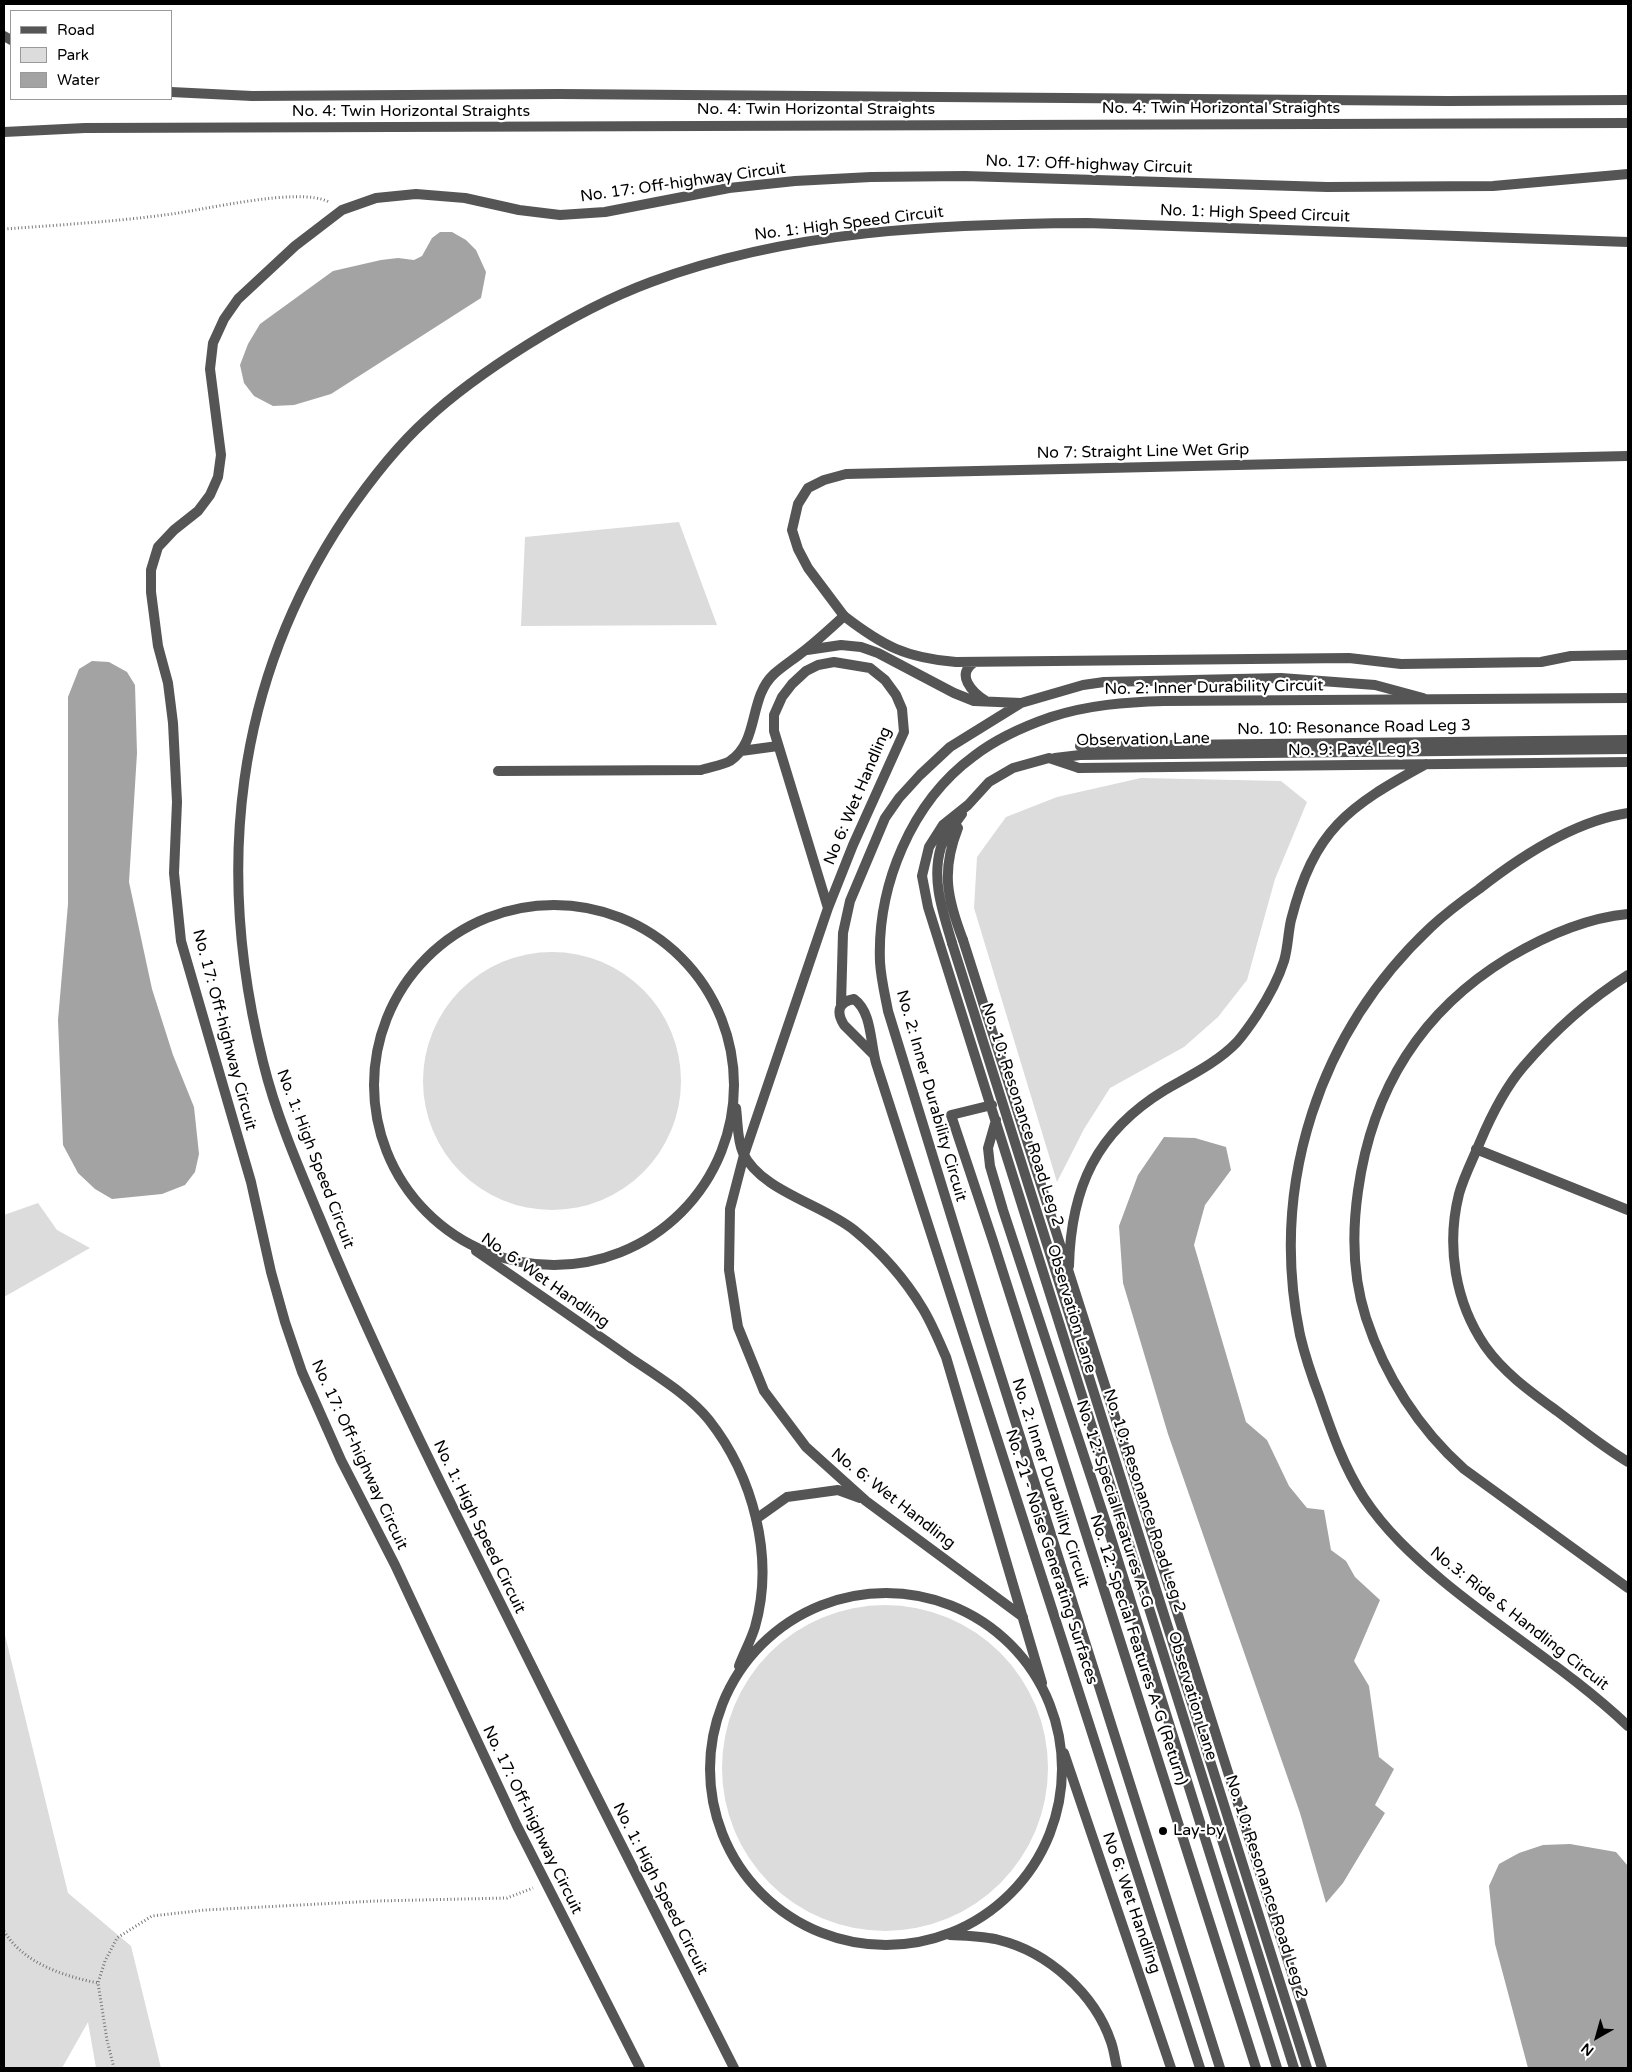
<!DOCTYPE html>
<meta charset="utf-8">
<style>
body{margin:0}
#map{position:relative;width:1632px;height:2072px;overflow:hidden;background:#fff;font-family:"Varela Round",sans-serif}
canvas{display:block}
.frame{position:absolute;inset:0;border:5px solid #000;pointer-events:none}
.legend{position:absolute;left:10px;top:10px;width:162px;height:90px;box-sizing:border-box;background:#fff;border:1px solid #999;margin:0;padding:6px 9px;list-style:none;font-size:15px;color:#000}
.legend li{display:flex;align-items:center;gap:10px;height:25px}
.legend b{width:25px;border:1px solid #999}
.north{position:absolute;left:1572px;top:2012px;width:50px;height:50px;-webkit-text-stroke:4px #fff;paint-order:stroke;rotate:218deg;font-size:14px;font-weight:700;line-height:20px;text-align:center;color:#000}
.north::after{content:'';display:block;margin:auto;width:18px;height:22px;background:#000;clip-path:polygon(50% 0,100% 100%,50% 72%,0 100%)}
</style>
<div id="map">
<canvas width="1632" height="2072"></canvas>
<div class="frame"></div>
<ul class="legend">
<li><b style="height:6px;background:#555"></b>Road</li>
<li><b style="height:14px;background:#dcdcdc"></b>Park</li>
<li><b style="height:14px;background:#a3a3a3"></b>Water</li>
</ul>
<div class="north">N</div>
</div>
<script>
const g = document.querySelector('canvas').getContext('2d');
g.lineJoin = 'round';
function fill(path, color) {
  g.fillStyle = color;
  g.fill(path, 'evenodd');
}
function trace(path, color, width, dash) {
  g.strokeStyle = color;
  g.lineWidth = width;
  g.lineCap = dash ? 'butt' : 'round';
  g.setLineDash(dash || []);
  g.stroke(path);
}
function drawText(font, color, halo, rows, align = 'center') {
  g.font = font + ' "Varela Round",sans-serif';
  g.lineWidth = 4.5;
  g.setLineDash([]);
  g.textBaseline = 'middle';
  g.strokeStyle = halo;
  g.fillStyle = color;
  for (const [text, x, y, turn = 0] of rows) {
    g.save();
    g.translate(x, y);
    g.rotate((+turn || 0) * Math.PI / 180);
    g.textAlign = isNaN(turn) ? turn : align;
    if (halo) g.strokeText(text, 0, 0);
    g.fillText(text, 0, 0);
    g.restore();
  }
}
const green = new Path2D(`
 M679,522L717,625L521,626L525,537Z
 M1141,778L1281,781L1307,802L1275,879L1247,980L1218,1017L1184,1047L1110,1088L1084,1129L1057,1182L974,908L977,857L1006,817L1057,797Z
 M423 1081a129 129 0 1 1 258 0a129 129 0 1 1-258 0Z
 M38,1203L57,1230L90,1248L4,1297V1215Z
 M722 1768a163 163 0 1 1 326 0a163 163 0 1 1-326 0Z
 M4,1631L68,1893L131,1946L161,2068H96L88,2022L62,2068H4Z`);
const water = new Path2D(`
 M440,232H452L466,240L476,250L486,272L481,298L331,394L294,405L273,406L254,396L244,383L240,365L248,344L260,324L333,271L381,260L398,258L414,260L422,256L432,238Z
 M92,661L109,662L127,672L135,685L137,753L129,882L152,989L173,1055L194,1107L199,1154L195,1172L185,1185L162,1194L112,1199L95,1189L78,1173L63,1145L58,1020L68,904V697L79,669Z
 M1164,1137L1195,1138L1226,1147L1231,1170L1205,1205L1194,1245L1246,1422L1267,1440L1289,1486L1307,1508L1324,1510L1331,1550L1346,1561L1355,1577L1380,1600L1354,1661L1369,1686L1379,1757L1394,1769L1375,1805L1385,1813L1343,1883L1326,1903L1300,1813L1168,1434L1123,1283L1119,1226L1138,1175Z
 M1570,1844L1616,1852L1628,1866V2068H1528L1495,1944L1489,1886L1499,1864L1519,1853L1543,1845Z`);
const path = new Path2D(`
 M4,229C57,225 111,222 164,215C201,211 299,186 329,202
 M4,1931C23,1963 63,1976 98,1983
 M114,2068L107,2040L98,1983L105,1961L117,1938L152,1916L205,1910L376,1901L507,1898L533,1888`);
const lane = new Path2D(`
 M807,650L841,645L861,647L878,653L954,693L974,701L1021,703
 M975,662C954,674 973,693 986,701
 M741,751L778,746
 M1055,758L1080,755L1628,749
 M1079,768L1049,758L1013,768L989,782L968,805L943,825L929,847L922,876L928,907L1294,2068
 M498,771L701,770C710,767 723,765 730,761C760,741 748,698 774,674C783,666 794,659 804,651C818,640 831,628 844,616C883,646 906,658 956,662L1349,658L1401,664L1541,662L1571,656L1628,655
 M958,828C941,871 947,898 963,940
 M952,943C943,912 931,880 941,847C945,836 955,824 962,814
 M841,1004L843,933L850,901L885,818L899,798L920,775L950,747L1021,703L1083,685L1104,682L1281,678L1375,685L1423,698
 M874,1055L844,1025C836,1012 838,1002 854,999C872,1012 870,1042 876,1063L1200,2068
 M992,1105L951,1115L993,1241L1256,2068
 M996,1120L988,1148L990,1166L1003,1210L1110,1535L1277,2068`);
const street = new Path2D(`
 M4,36L11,40
 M171,92L252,96L559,94L1448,101L1628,100
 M4,132L85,128L1628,123
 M844,616L808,568L798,549L792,530L798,504L808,488L824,480L846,474L1628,456
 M1080,746L1628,740
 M1079,768L1628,762
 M1628,813C1574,821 1521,856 1479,889C1462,901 1446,913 1431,927C1319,1032 1269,1184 1300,1335C1305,1356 1312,1377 1320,1398C1332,1433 1344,1467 1364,1498C1385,1530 1413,1556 1443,1581C1503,1631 1571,1672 1628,1726
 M374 1085a180 180 0 1 1 360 0a180 180 0 1 1-360 0Z
 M828,908L774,731V715L782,697L792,684L806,671L818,665L834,662L870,668L885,680L896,695L902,709L904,732L853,845L828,908L744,1155L730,1209L729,1270L738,1327L764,1391L806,1447L866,1501L1023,1617
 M1628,914C1585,918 1545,936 1508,958C1421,1011 1372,1090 1358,1191C1352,1233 1353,1278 1366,1318C1385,1376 1419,1429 1464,1469L1628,1588
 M963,940C1082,1316 1204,1692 1322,2068
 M952,943L1307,2068
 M1628,975C1590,999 1553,1032 1523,1067C1505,1088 1491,1116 1480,1142C1473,1159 1464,1176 1459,1194C1446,1246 1455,1302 1485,1346C1504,1373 1531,1392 1557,1411C1581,1429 1603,1447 1628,1462
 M736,1108C738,1122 737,1140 743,1153C761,1191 822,1204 854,1230C881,1252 905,1279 923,1309C932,1324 939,1341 946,1357L1042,1683
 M1476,1149L1628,1210
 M476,1251C527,1286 578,1321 629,1357C655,1375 689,1395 709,1420C753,1476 775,1557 755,1627C751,1640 744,1653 739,1666
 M1069,1266C1071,1188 1096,1132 1165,1090C1189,1076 1217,1063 1237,1042C1244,1034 1251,1024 1257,1015C1268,998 1278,980 1284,961C1288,948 1288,933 1291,920C1314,830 1347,807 1426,764
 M756,1519L787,1497L838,1490L860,1498
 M710 1769a176 176 0 1 1 352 0a176 176 0 1 1-352 0Z
 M1064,1753L1171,2068
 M950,1935C966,1936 984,1936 999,1940C1048,1952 1095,1994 1111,2042C1114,2050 1115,2060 1117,2068
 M640,2068L517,1826L395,1565L341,1460L302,1372L285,1322L271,1272L251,1182L181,941L174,873L177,802L173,723L168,683L158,646L151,592V570L158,547L174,530L198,511L210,495L218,477L221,455L210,369L213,343L224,319L238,299L295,246L342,210L376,198L416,194L465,198L519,210L560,215L605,212L729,188L795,181L871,177L965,176L1327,187L1493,186L1628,174
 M734,2068C642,1888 552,1707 462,1526C411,1424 362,1321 319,1216C298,1166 276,1115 263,1062C215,871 234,683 345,517C369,482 395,448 426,420C457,391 492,367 527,345C567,320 608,298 651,282C790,230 941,224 1087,223L1628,242
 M1220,2068L985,1326L888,1011C885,995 881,979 880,962C877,886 911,802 974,756C996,739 1025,726 1051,717C1088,705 1126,702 1164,701L1628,698`);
const markers = [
 [1163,1831,5,"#000"]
];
const streetNames = [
 ["No. 4: Twin Horizontal Straights",1221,109],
 ["No. 4: Twin Horizontal Straights",816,110],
 ["No. 4: Twin Horizontal Straights",411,112],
 ["No. 17: Off-highway Circuit",1089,165,2],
 ["No. 17: Off-highway Circuit",683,183,-8],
 ["No. 1: High Speed Circuit",1255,214,2],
 ["No. 1: High Speed Circuit",849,224,-7],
 ["No 7: Straight Line Wet Grip",1143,452,-1],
 ["No. 2: Inner Durability Circuit",1214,688,-1],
 ["No. 10: Resonance Road Leg 3",1354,728,-1],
 ["Observation Lane",1143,740,-1],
 ["No. 9: Pavé Leg 3",1354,750,-1],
 ["No 6: Wet Handling",858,796,-67],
 ["No. 17: Off-highway Circuit",224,1030,75],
 ["No. 2: Inner Durability Circuit",931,1096,74],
 ["No. 10: Resonance Road Leg 2",1022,1115,72],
 ["No. 1: High Speed Circuit",315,1159,69],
 ["No. 6: Wet Handling",545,1281,35],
 ["Observation Lane",1071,1309,73],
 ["No. 17: Off-highway Circuit",359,1455,65],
 ["No. 2: Inner Durability Circuit",1050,1483,72],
 ["No. 6: Wet Handling",893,1499,38],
 ["No. 10: Resonance Road Leg 2",1144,1501,72],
 ["No. 12: Special Features A-G",1114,1504,72],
 ["No. 1: High Speed Circuit",479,1527,64],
 ["No. 21 - Noise Generating Surfaces",1051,1557,72],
 ["No.3: Ride & Handling Circuit",1519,1619,38],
 ["No. 12: Special Features A-G (Return)",1138,1650,72],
 ["Observation Lane",1192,1696,73],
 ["No. 17: Off-highway Circuit",532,1820,64],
 ["No. 10: Resonance Road Leg 2",1266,1887,72],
 ["No. 1: High Speed Circuit",660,1889,63],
 ["No 6: Wet Handling",1131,1903,71]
];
const poiNames = [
 ["Lay-by",1173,1831]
];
fill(green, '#dcdcdc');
fill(water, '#a3a3a3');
trace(path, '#777', 3, [1, 2.5]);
trace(lane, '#555', 10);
trace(street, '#555', 10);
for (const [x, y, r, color] of markers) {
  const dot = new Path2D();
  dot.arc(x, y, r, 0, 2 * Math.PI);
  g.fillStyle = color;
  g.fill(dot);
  trace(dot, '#fff', 2);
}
drawText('16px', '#000', '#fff', streetNames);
drawText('16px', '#000', '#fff', poiNames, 'left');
</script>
